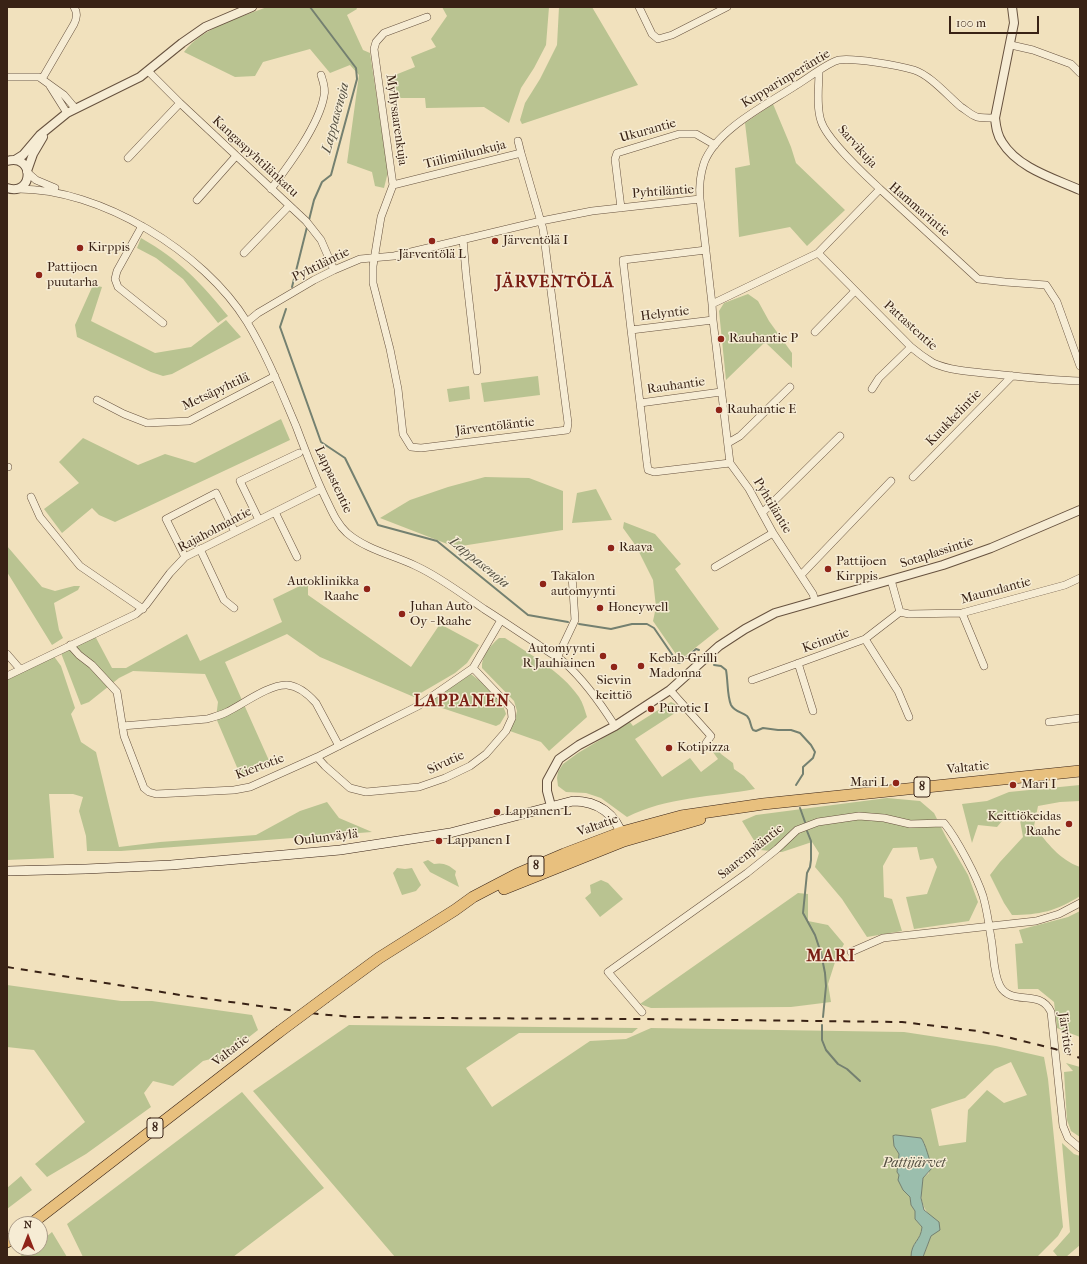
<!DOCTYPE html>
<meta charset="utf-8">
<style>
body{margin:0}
#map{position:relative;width:1087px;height:1264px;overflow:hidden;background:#f1e1bd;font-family:"IM FELL French Canon",serif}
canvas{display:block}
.frame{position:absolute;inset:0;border:8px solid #392215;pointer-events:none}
.north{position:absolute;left:8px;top:1216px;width:40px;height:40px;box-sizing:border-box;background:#f6ecd4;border:1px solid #aa9b88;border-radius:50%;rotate:0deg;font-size:11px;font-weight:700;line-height:16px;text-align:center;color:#392215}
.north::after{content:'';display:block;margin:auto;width:14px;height:18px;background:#8f2418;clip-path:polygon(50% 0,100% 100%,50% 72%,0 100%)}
.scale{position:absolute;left:949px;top:16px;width:90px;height:18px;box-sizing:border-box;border:2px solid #392215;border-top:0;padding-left:5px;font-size:12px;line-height:14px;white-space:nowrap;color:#392215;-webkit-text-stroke:3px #f6ecd4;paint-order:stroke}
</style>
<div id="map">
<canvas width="1087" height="1264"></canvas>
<div class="frame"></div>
<div class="north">N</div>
<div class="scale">100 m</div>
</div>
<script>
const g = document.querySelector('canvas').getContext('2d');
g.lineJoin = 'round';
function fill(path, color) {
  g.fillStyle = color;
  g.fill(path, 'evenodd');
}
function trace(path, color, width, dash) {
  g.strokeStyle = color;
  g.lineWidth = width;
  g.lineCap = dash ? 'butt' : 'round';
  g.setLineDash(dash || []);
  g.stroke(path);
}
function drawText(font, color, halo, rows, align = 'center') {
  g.font = font + ' "IM FELL French Canon",serif';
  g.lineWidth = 3;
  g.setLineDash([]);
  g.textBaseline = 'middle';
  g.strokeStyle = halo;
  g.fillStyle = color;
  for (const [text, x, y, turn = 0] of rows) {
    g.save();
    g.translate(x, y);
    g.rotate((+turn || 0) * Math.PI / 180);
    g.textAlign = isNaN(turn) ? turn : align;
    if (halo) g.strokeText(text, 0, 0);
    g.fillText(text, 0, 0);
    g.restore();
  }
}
const green = new Path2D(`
 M267,7H356L357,9L347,15L363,50L370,53L388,172L384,188L375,186L372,172L347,163L359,75L350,65L330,73L310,49L263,62L255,76L235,77L184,52C203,27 239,18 267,7Z
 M442,7H549L546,45L534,68L521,88L509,123L484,107L426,108L425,98H393L390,77L415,67L411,57L436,47L431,39L447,16Z
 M559,7H592L638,85L522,124L520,120L525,103L540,79L557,45Z
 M773,104L791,147L796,163L845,210L807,246L790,227L739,237L735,168L750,165L745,123Z
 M141,238C180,260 200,282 228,316L218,323L183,279L156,258L137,248Z
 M93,285L102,287L91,321L155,353L191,347L226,320L241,337L172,374L163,376L151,372L77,337L75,325Z
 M748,294L758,301L769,321L792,353V368L766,343L763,344L726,380L719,311L724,303Z
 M538,376L540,395L484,402L481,383Z
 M469,386L470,399L449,402L447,389Z
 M281,419L290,440L115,522L99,515L92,508L62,533L44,509L79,483L59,462L83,438L138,465L165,454L195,463Z
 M485,477L529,478L563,491V530L455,547L380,518L410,500L448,487Z
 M596,489L612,520L572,523L577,493Z
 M624,522L655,534L681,564L675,569L719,629L680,660L653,621L656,607L653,580L636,546L623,528Z
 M7,546L42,587L55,591L74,586H80L78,590L54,603L59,630L63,638L52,645L7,572Z
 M308,582V595L411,667L440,624L479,645L467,663L455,673L414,697L320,657L287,634L225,662L271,765L242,779L216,718L218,702L205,674L133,671L119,678L89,702L81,705L61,653L95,636L112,668H126L187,634L200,661L282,622L273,599Z
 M499,638H505C531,655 561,671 579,697C583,703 585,711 587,717L549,751L541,742L507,730L515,720L517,711L514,701L482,668C481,656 490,646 499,638Z
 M53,655L61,666L75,708L71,714L81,742L96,752L119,847L160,842L256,835L300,811L327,802L339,818L372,832L121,851H87L86,836L79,811L83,797L73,794H49L54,858L7,860V679Z
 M471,674C484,684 502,698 506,714L500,724L496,726L427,703Z
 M671,702L675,704L677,708L675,713L635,739L662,777L690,758L701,772L718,759L710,748L712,746L715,745L721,754L733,763L734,769L744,776L755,789C713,797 666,797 627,817L601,798L586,793L566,792L558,786L557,778L558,772L563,764L578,753L630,722L633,726Z
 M1080,785V801L1060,802L1038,806L1034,826C1047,843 1060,860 1080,867V896C1057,911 1039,915 1012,915L1004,903L990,875L1000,862L1023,837L1019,815H1007L997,827L978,825L972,843L962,804L987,801L1009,792Z
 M887,798L920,801L934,813L946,837L968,875L978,902L969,921L914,929L906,897L927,894L937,867L933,858L920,860L917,847L893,848L883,866L884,897L892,899L902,931L867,937L842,899L815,867L819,853L812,842L782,852L760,850L742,821L756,815Z
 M428,860L434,864C443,862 449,865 456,871L455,875L459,887L430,872L423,862Z
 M397,868L405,869L412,868L421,885L416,891L402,895L393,873Z
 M601,880L608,883L623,899L600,917L585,898L591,893L590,885Z
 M798,893L808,894V921L828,925L844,944L836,959L828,984L831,1002L791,1007L651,1008L640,1004Z
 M1080,911V1037L1057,1028L1054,1002L1038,989H1018L1015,944L1023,943L1019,930L1068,917Z
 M7,985L121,1001H152L252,1015L258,1030L226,1055L203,1061L173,1086L153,1081L144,1093L151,1107L86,1154L47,1177L35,1164L85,1122L34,1050L7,1047Z
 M349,1025L638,1028L632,1033H519L466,1068L492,1107L590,1041L626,1039L651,1028L904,1032L996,1046L1044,1057L1048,1079L1063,1227L1058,1236L1037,1257H923L931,1236L939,1222C921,1212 919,1197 923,1178L929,1173V1159L926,1154L924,1142L896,1135L894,1146L899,1154L897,1172L899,1175L903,1190L910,1197L911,1205L915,1211V1219L922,1227C921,1241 911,1242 911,1257H395L253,1091ZM1011,1062L1027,1095L1004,1103L987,1090L968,1110L966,1142L939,1146L931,1109L965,1098L995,1069Z
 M1066,1063L1080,1067V1137L1071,1131L1067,1120L1064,1072L1073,1071Z
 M242,1092L324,1188L233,1257H83L67,1224Z
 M1062,1143L1074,1154L1080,1156V1245L1066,1257H1058L1053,1251L1070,1232Z
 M21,1176L32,1190L7,1209V1188Z
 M52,1232L67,1257H19L31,1248H40V1242Z`);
const water = new Path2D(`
 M896,1135L921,1138C925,1142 930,1162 932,1168L923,1178L921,1198L924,1210L939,1222L940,1230L931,1236L923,1257H911C911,1242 921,1241 922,1227L915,1219V1211L911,1205L910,1197L903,1190L898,1180L899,1175L897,1172L899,1154L894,1146L893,1136Z`);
const stream = new Path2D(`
 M309,220L314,200L322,182L331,175L357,79L356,68L310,7
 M292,287L307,227
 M286,309L280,327L321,442L345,458L378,525L437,541L528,615L568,622
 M579,624L611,629L632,624H647L654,628L678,663H680L696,649L699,650
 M714,665L721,666L726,670C728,680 727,696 731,705C734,711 741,712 747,716C751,720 750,726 753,730L756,731L763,728L778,730H791L800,733L811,745L815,752L813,758L803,767V774L796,785
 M800,808L805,822
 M807,831L811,841V860L810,867L807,873L803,913L815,935L821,953L825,973L826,986L823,1017
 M822,1025V1040L826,1050L838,1064L847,1069L860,1081`);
const minor = new Path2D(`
 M639,7L652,34L658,39L672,35L727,7
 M1011,45L1033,50L1071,64L1080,73
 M148,71L180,103L306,221L321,240L334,270
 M819,71C819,86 816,106 821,121C827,140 864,174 880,189
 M7,77H39L64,95L75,108
 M42,79L74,24C77,18 78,13 74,7
 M50,86L67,113
 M518,141L521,153
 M128,158L180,103
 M28,173L36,180L55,188
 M393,185L521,153L543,229L568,423L567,430L421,448L411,447L403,434L398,389L390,349L373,283V266L381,217L393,185L374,49L376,42L384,33L427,17
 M17,189C100,188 204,252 247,322C267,355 281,391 296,426C305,450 314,474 325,497C331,509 336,523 347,533C367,550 393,555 416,566C440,577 462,594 484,609C503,621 522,634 540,646C548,652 558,657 565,663C585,681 601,704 615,726
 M271,189C289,165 319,125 324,96C326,89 323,81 321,75
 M700,199C699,187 700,175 704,163C716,130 766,105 795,86C804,81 830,61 839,60C855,58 897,65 914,70C930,75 948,96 961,107C966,110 971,115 977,117C982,118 989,118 995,118
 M197,200L236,156
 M621,208L615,159L617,153L679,134H696L715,145
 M142,226L117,271L115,279L118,287L163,323
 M463,239L466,274L477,371
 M706,250L623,260L631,330L713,320
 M244,253L289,206
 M818,253L911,347C918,353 925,358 933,363C951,371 974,372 994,374C1023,377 1050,380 1080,381
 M712,304L818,253L880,189L978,279L1005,282L1046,285L1057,302L1080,366
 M247,322L258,313L314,280L334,270L360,259L394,256L541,221L592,211L700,199L712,304L713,320L730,463L749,489L773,533L813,594L815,601
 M631,330L640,403
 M815,332L855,291
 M872,389L879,378L911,347
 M721,392L640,403L647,463L648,470L654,472L730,463
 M97,400L124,414L147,423L189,421L275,376
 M728,443L740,436L790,387
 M7,467H8
 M913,477L1012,376
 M31,497L40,517L80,566L143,609
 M275,512L297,557
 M762,513L840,436
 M259,520L240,481L299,453
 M200,549L224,600L234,608
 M185,557L166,519L216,493L235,532
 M715,567L773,533
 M801,575L891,481
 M891,580L900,612L909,614L962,613L1065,585L1080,578
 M962,613L984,666
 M865,639L898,691L909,717
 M70,645L79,655L92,665L117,692L124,736L144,788L149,792L156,794L234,790L250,787L317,757L374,728L418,706L473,668L501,620
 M7,654L20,669
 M557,658L575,620L572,576
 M798,663L813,711
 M7,676L136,614L146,605L170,573L185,557L321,489
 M752,680L865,639L900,612
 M670,690L711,736L706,743
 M1049,722L1080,718
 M122,726L207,719C214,717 221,715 227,712C243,704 270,684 287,685C298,686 309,695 316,703L339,746
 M317,757L325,766L350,788L366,792L419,787L445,778L470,766L486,754L506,731L512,718L511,708L473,668
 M851,952L883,938L1036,921L1059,914L1080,903
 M642,1012L608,972L747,873L777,849L797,830L818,822L859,816L884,818L910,824L944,823C957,839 977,877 983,896C987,910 989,924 991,938C994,953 993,973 1000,986C1012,1007 1040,988 1051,1012L1063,1126L1068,1138L1080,1148`);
const tertiary = new Path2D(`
 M1012,7L1014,23L995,118C996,127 997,135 1002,142C1018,168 1053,178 1080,190
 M15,160L23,155L40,135L67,113L140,77L182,43L205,27L252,7
 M7,161C35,153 34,197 7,188
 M27,171L33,154L43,137
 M551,806L547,791V781L559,759L579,745L615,726L670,690L719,646L745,629L775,613L943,565L991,548L1080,510`);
const secondary = new Path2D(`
 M7,871L86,869L171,865L340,850L450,833L573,801C598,801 616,814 623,838`);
const trunk = new Path2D(`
 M504,889L624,841L700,819
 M326,997L379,958L455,910L473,897L517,874L564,854L622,832L681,816L763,804L1080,771
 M31,1224L279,1032
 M7,1242L16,1235`);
const rail = new Path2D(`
 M7,967L180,995L318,1014L353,1017L427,1018L643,1019L902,1022L977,1031L1007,1037L1055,1049L1080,1058`);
const trunkBridge = new Path2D(`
 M279,1032L326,997`);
const markers = [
 [432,241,4,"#8f2418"],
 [495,241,4,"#8f2418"],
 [80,248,4,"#8f2418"],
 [39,275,4,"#8f2418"],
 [721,339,4,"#8f2418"],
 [719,410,4,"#8f2418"],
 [611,548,4,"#8f2418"],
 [828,569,4,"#8f2418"],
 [543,584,4,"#8f2418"],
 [367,589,4,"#8f2418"],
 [600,608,4,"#8f2418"],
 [402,614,4,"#8f2418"],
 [603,656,4,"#8f2418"],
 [641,666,4,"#8f2418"],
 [614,667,4,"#8f2418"],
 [651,709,4,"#8f2418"],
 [669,748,4,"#8f2418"],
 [896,783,4,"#8f2418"],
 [1013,785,4,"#8f2418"],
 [497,812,4,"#8f2418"],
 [1069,824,4,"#8f2418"],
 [439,841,4,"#8f2418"]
];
const shields = [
 [922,787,16],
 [536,866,16],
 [155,1128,16]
];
const shieldNames = [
 ["8",922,787],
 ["8",536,866],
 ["8",155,1128]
];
const streetNames = [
 ["Kupparinperäntie",786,79,-31],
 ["Myllysaarenkuja",396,120,82],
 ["Ukurantie",648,131,-16],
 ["Sarvikuja",857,147,48],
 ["Tiilimiilunkuja",465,155,-14],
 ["Kangaspyhtilänkatu",255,157,43],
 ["Pyhtiläntie",663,192,-4],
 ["Hammarintie",919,210,41],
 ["Pyhtiläntie",321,265,-26],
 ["Helyntie",665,314,-7],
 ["Pattastentie",910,326,42],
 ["Rauhantie",676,386,-8],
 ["Metsäpyhtilä",216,392,-25],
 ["Kuukkelintie",954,418,-46],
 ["Järventöläntie",495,427,-7],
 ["Lappastentie",333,480,65],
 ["Pyhtiläntie",772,506,59],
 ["Rajaholmantie",215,530,-28],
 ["Sotaplassintie",937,553,-18],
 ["Maunulantie",996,591,-15],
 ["Keinutie",826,641,-20],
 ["Sivutie",446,763,-25],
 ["Kiertotie",260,767,-21],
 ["Valtatie",968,768,-6],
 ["Valtatie",598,826,-20],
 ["Oulunväylä",326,838,-7],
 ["Saarenpääntie",751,852,-39],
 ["Järvitie",1065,1033,82],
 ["Valtatie",231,1051,-38]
];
const poiNames = [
 ["Järventölä I",503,241],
 ["Kirppis",88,248],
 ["Järventölä L",432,255,"center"],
 ["Pattijoen",47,268],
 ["puutarha",47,283],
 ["Rauhantie P",729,339],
 ["Rauhantie E",727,410],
 ["Raava",619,548],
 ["Pattijoen",836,562],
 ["Kirppis",836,577],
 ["Takalon",551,577],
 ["automyynti",551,592],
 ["Autoklinikka",359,582,"right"],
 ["Raahe",359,597,"right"],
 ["Juhan Auto",410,607],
 ["Oy - Raahe",410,622],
 ["Honeywell",608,608],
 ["Automyynti",595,649,"right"],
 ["R Jauhiainen",595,664,"right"],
 ["Kebab-Grilli",649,659],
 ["Madonna",649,674],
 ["Sievin",614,681,"center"],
 ["keittiö",614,696,"center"],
 ["Purotie I",659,709],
 ["Kotipizza",677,748],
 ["Mari L",888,783,"right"],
 ["Mari I",1021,785],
 ["Lappanen L",505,812],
 ["Keittiökeidas",1061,817,"right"],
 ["Raahe",1061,832,"right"],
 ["Lappanen I",447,841]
];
const waterNames = [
 ["Lappasenoja",336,118,-75],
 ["Lappasenoja",479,563,39],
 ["Pattijärvet",914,1164]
];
const districtNames = [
 ["JÄRVENTÖLÄ",555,283],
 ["LAPPANEN",462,702],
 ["MARI",831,957]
];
fill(green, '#b9c391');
fill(water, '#9bbead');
trace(water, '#748070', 1);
trace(stream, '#748070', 2);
trace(minor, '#67523f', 8);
trace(tertiary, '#67523f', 10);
trace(secondary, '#392215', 10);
trace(trunk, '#392215', 12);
trace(minor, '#f6ecd4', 7);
trace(tertiary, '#f6ecd4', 8);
trace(secondary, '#f6ecd4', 9);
trace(trunk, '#e8c07e', 11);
trace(rail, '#392215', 2, [7, 7]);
trace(trunkBridge, '#392215', 12, []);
trace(trunkBridge, '#e8c07e', 11);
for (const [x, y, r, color] of markers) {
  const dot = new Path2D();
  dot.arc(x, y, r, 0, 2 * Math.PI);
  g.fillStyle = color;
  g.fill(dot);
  trace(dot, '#f6ecd4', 1.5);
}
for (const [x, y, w] of shields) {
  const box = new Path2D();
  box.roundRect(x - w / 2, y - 10, w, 20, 3);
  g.fillStyle = '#f6ecd4';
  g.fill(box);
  trace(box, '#392215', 1);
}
drawText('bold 12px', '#392215', null, shieldNames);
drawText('13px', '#392215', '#f6ecd4', streetNames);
drawText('13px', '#392215', '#f6ecd4', poiNames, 'left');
drawText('italic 14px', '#565143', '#f6ecd4', waterNames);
g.letterSpacing = '1px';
drawText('bold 17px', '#7a1f14', '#f6ecd4', districtNames);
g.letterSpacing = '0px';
</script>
